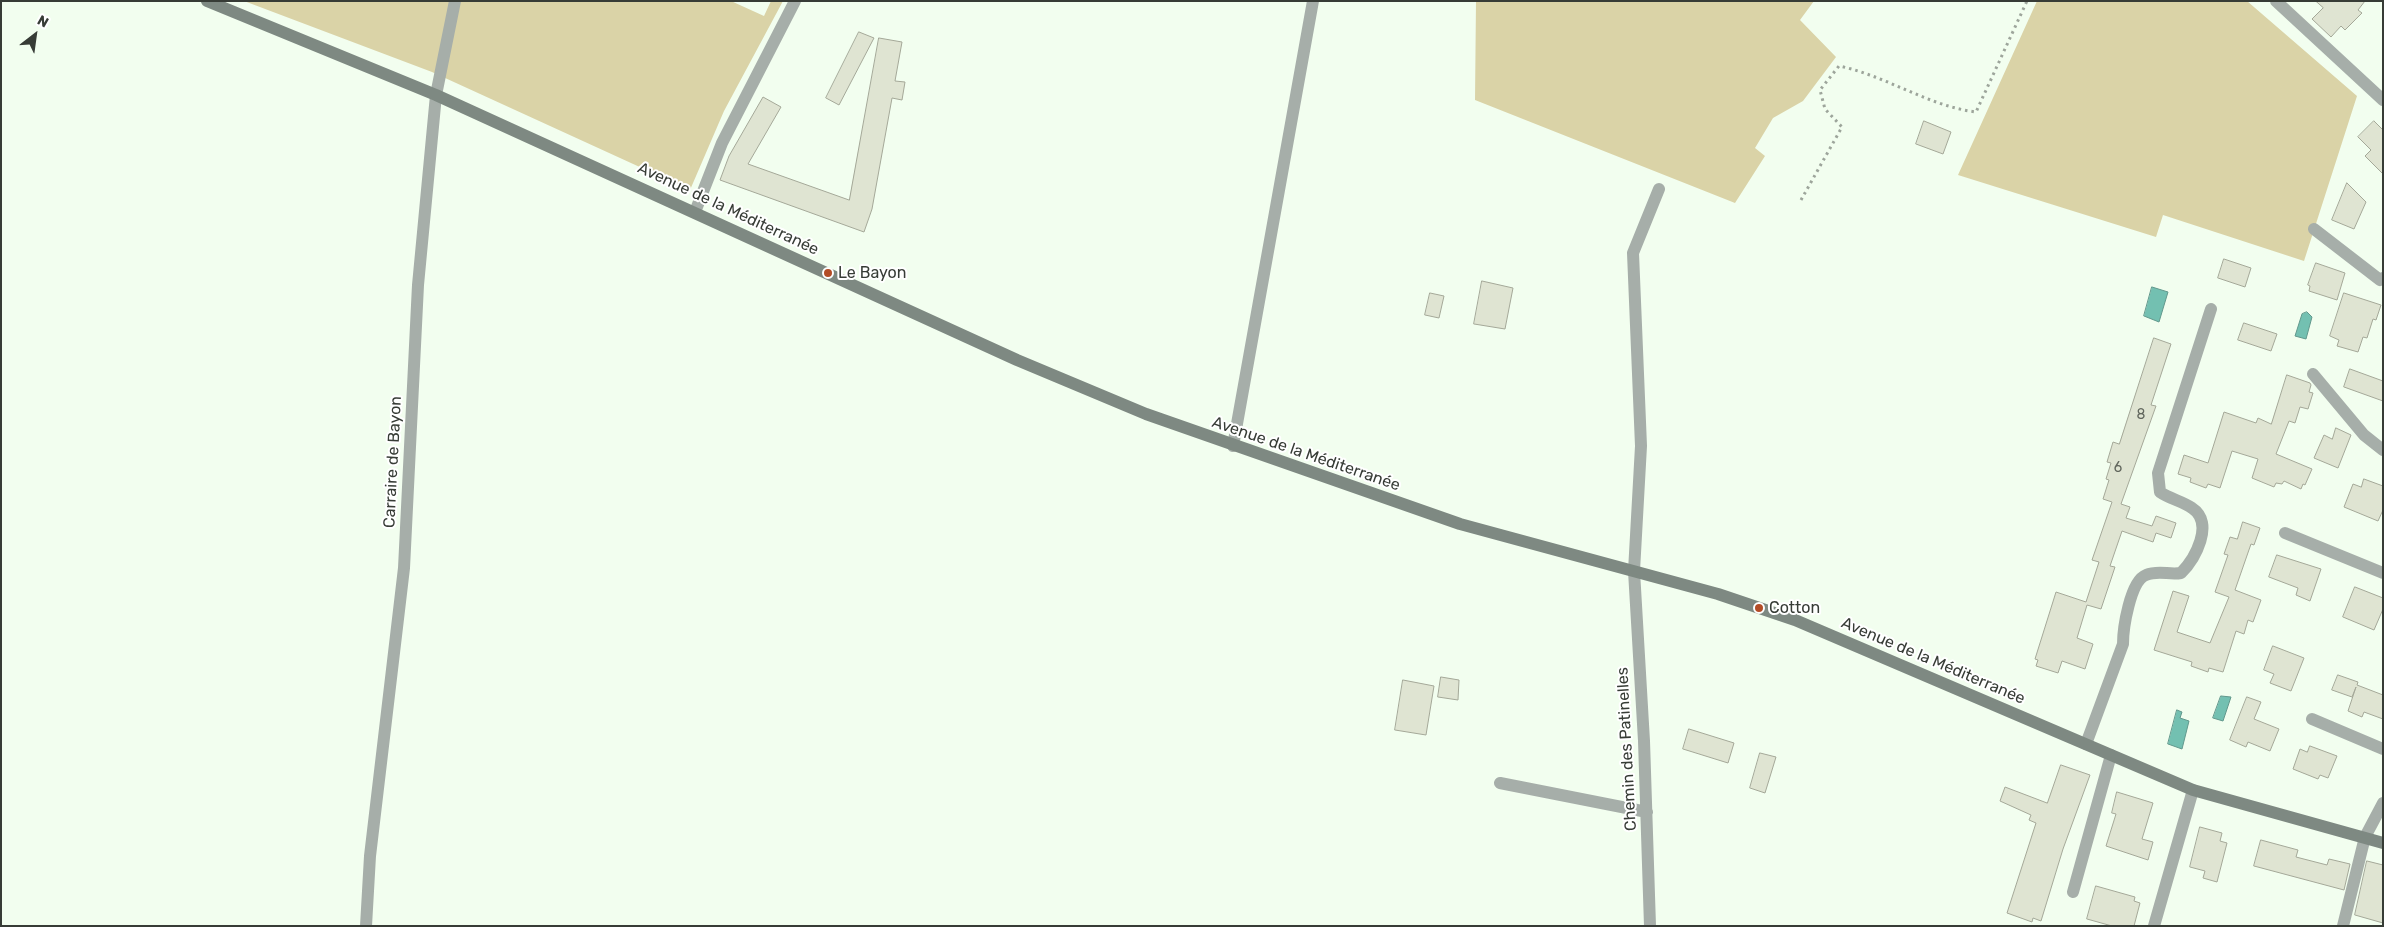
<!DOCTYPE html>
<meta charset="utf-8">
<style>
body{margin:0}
#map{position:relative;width:2384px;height:927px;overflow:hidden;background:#f2feef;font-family:Rubik,sans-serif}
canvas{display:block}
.frame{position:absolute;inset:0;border:2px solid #373c36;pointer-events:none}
.north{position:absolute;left:10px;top:10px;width:50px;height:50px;-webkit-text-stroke:4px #fff;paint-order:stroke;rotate:30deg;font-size:14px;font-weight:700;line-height:20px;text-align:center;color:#373c36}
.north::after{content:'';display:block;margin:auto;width:18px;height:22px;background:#373c36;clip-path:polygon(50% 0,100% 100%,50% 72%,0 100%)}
</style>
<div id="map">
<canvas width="2384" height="927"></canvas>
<div class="frame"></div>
<div class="north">N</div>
</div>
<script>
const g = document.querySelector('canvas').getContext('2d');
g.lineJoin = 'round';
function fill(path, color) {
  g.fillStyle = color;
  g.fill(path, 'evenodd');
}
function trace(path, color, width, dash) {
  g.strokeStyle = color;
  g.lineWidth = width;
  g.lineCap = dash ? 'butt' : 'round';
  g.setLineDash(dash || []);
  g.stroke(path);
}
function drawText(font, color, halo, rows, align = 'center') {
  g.font = font + ' Rubik,sans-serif';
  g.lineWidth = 4;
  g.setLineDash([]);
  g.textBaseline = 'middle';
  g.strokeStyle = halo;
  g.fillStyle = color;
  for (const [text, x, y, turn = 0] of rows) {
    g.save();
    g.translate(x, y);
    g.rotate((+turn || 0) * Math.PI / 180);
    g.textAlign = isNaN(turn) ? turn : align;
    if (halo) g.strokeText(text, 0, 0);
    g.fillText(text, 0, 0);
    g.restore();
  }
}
const green = new Path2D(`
 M244,1H731L764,16L771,1H783L724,111L690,190L432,72Z
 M1476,1H1814L1800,20L1836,57L1803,101L1773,118L1755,148L1765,156L1735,203L1475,100Z
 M2037,1H2247L2357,96L2304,261L2163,215L2156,237L1958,175Z`);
const water = new Path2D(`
 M2152,287L2168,292L2159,322L2144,316Z
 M2307,312L2312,317L2306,339L2295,336L2302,314Z
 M2221,696L2231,697L2223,721L2213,718Z
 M2177,710L2182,712L2180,718L2189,721L2182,749L2168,744Z`);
const building = new Path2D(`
 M2316,1H2365L2358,10L2362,13L2345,30L2341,26L2331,37L2312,19L2323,8Z
 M859,32L874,38L839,105L826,98Z
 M879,38L902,42L895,81L905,82L902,100L892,98L872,209L864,232L720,180L729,156L763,97L781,107L748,164L849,200Z
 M1924,121L1951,132L1943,154L1916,144Z
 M2374,121L2383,130V174L2365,156L2371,150L2358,137Z
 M2347,183L2366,202L2354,229L2332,220Z
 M2224,259L2251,268L2245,287L2218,278Z
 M2316,263L2345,273L2337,300L2309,291L2310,286L2308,285Z
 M1482,281L1513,288L1505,329L1474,324Z
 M1430,293L1444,296L1439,318L1425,315Z
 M2344,293L2381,305L2376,320L2373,319L2367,338L2363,337L2358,352L2337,346L2339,340L2330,336Z
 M2244,323L2277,334L2271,351L2238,340Z
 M2154,338L2171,344L2151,405L2156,406L2121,504L2130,507L2126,518L2152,526L2156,516L2176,523L2171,538L2156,533L2153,542L2122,531L2110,566L2115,567L2101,609L2087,605L2077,638L2093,644L2085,669L2062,661L2058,673L2036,666L2038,660L2035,659L2056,592L2086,602L2099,562L2092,560L2112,502L2103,499L2109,480L2106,479L2111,463L2107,462L2113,442L2119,444Z
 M2350,369L2383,381V401L2344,387Z
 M2287,375L2310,383L2311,385L2309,392L2313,393L2308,409L2300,407L2295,423L2289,421L2276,454L2312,469L2305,485L2303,484L2301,489L2284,481L2282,484L2276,483L2274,487L2252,478L2258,459L2232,451L2220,488L2208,484L2206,488L2190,482L2191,478L2178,474L2184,455L2208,463L2224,412L2256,423L2258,418L2271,424Z
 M2336,428L2351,435L2338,468L2314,458L2324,435L2332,439Z
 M2364,479L2383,486V510L2378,521L2344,507L2353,484L2361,487Z
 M2243,522L2260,528L2254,545L2251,544L2235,590L2261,600L2253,622L2248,620L2244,634L2236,631L2223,672L2209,668L2208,672L2191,666L2192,662L2154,650L2173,591L2189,596L2177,632L2210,643L2229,597L2215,592L2228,555L2224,554L2230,537L2237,539Z
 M2277,555L2321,569L2310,601L2296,595L2298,588L2269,577Z
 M2355,587L2383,598V609L2374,630L2343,617Z
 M2273,646L2304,658L2291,691L2270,683L2274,674L2264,670Z
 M2338,675L2358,682L2357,685L2383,695V719L2364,712L2362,717L2348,711L2356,687L2352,697L2332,690Z
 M1441,677L1459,680L1458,700L1438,697Z
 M1403,680L1434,686L1426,735L1395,730Z
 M2247,697L2261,702L2254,719L2279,729L2270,751L2248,742L2246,747L2230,740Z
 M1689,729L1734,743L1728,763L1683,749Z
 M2310,746L2337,756L2328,778L2320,775L2318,779L2293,769L2300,749L2307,752Z
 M1760,753L1776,757L1765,793L1750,788Z
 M2061,765L2090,775L2063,849L2041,921L2033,918L2032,922L2007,913L2036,823L2029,820L2031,815L2000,801L2005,787L2047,803Z
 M2117,792L2153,803L2142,839L2153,842L2148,860L2106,846L2116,814L2112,813Z
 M2200,827L2222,833L2220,841L2227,843L2217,882L2203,878L2205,871L2190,867Z
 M2261,840L2298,850L2296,857L2327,865L2329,859L2350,864L2344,890L2254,866Z
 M2367,861L2383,865V923L2355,915Z
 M2096,886L2135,897L2134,901L2140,903L2134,926H2112L2087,919Z`);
const path = new Path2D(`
 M1801,200L1842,127L1825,109L1820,90L1839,66C1887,76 1928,106 1976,112L2027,1`);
const minor = new Path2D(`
 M2276,1L2383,100
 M695,212L722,143L795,1
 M2314,229L2380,280L2383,278
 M2313,374L2364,435L2383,450
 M1233,446L1313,1
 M2285,533L2383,573
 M2312,719L2383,749
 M2086,744L2123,644C2123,629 2130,581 2146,575C2158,570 2169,575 2181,573C2195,559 2215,523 2192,508C2182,501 2170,499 2160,492L2158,473L2211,309
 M1500,783L1647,812
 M2073,892L2111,755
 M366,926L370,856L404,568L418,285L436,95L455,1
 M1650,926L1644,741L1634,571L1641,446L1633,253L1659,189
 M2154,926L2193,790
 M2343,926L2365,837L2383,803`);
const secondary = new Path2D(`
 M207,1L436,95L1017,360L1146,414L1460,524L1718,594L1795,620L2193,790L2383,843`);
const markers = [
 [828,273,5,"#b34c26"],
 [1759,608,5,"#b34c26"]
];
const numberNames = [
 ["8",2141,415],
 ["6",2118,468]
];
const streetNames = [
 ["Avenue de la Méditerranée",728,209,25],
 ["Avenue de la Méditerranée",1306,454,19],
 ["Carraire de Bayon",393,462,-87],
 ["Avenue de la Méditerranée",1933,661,23],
 ["Chemin des Patinelles",1627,749,-93]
];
const poiNames = [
 ["Le Bayon",838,273],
 ["Cotton",1769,608]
];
fill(green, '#dad3a7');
fill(water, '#73c0b1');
trace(water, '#61988c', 1);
fill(building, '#dfe4d2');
trace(building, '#a4a898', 1);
trace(path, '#9da59b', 3, [2.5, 4]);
trace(minor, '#a6aea9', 12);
trace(secondary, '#7e8982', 12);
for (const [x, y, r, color] of markers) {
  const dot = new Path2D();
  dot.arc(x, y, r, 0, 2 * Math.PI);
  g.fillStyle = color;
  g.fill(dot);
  trace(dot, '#fff', 2);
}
drawText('14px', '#61665d', null, numberNames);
drawText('16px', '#373c36', '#fff', streetNames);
drawText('16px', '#373c36', '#fff', poiNames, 'left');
</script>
